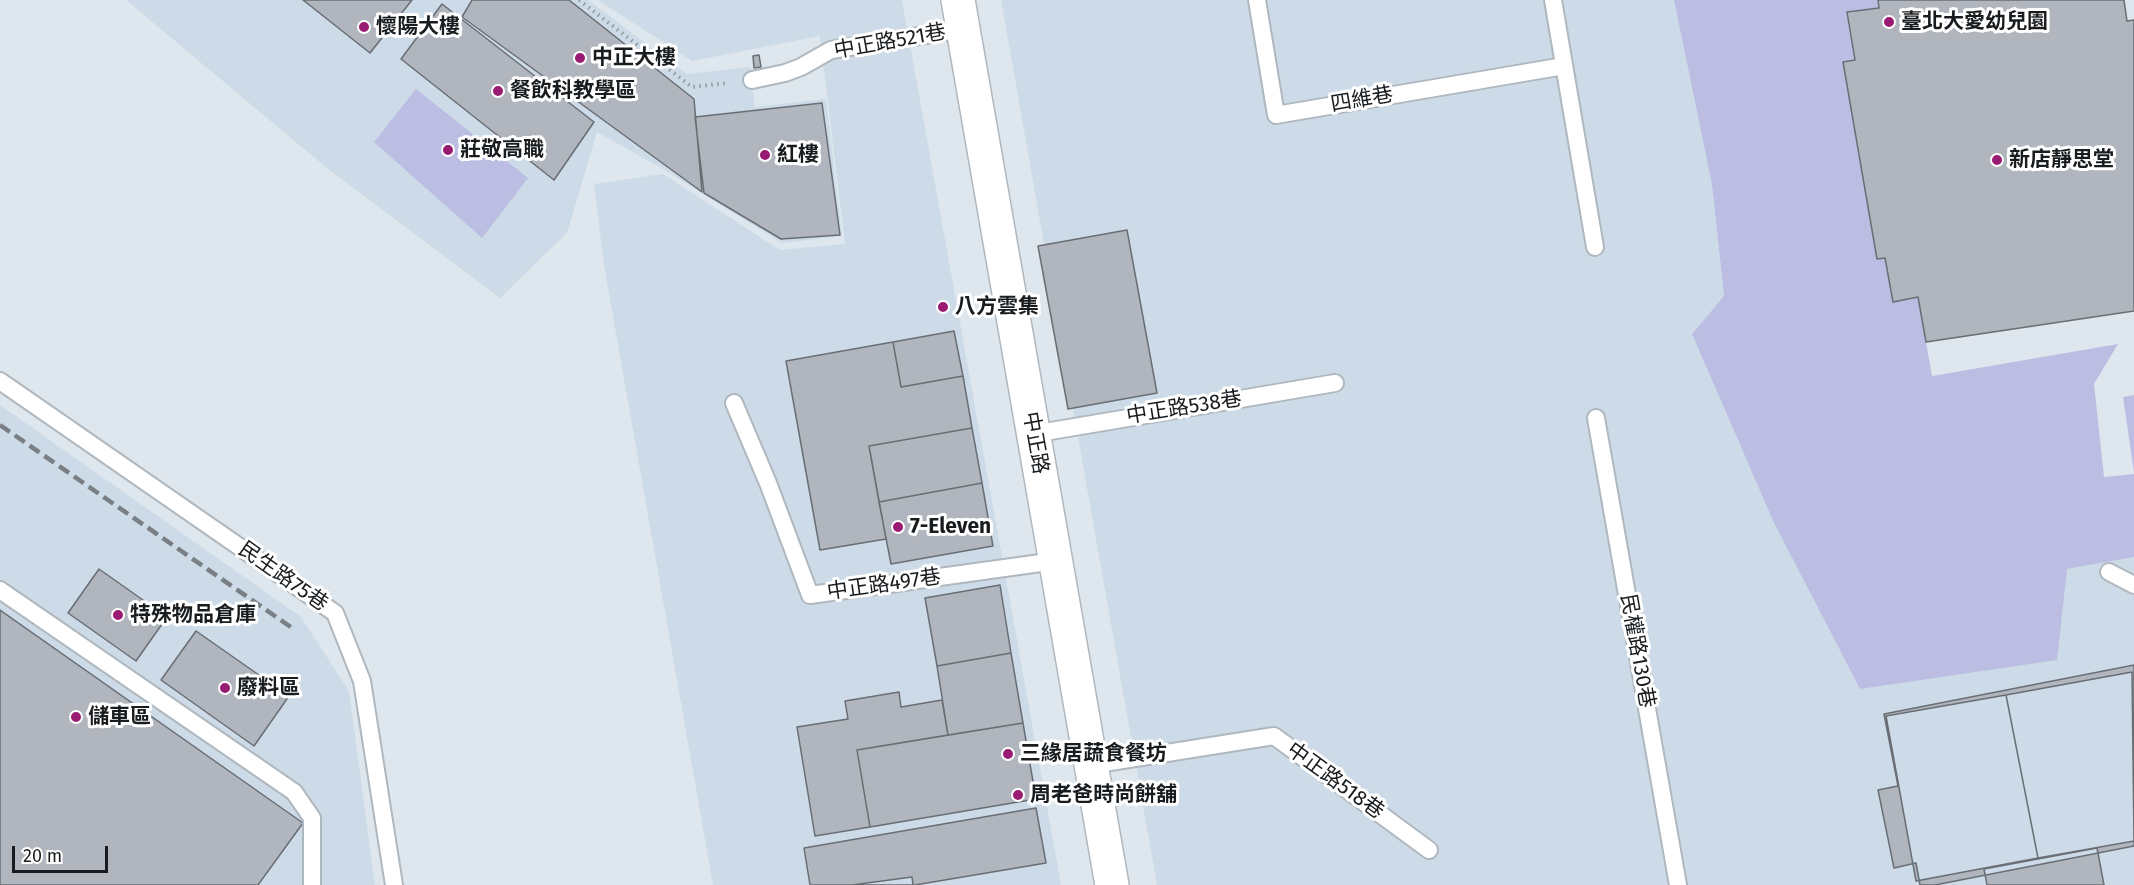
<!DOCTYPE html>
<meta charset="utf-8">
<style>
body{margin:0}
#map{position:relative;width:2134px;height:885px;overflow:hidden;background:#dee7ed;font-family:"Fira Sans",sans-serif}
canvas{display:block}
.scale{position:absolute;left:12px;top:846px;width:96px;height:27px;box-sizing:border-box;border:3px solid #191c1f;border-top:0;padding-left:8px;font-size:18px;line-height:21px;white-space:nowrap;color:#191c1f;-webkit-text-stroke:4px #fff;paint-order:stroke}
</style>
<div id="map">
<canvas width="2134" height="885"></canvas>
<div class="scale">20 m</div>
</div>
<script>
const g = document.querySelector('canvas').getContext('2d');
g.lineJoin = 'round';
function fill(path, color) {
  g.fillStyle = color;
  g.fill(path, 'evenodd');
}
function trace(path, color, width, dash) {
  g.strokeStyle = color;
  g.lineWidth = width;
  g.lineCap = dash ? 'butt' : 'round';
  g.setLineDash(dash || []);
  g.stroke(path);
}
function drawText(font, color, halo, rows, align = 'center') {
  g.font = font + ' "Fira Sans","Noto Sans TC",sans-serif';
  g.lineWidth = 6;
  g.setLineDash([]);
  g.textBaseline = 'middle';
  g.strokeStyle = halo;
  g.fillStyle = color;
  for (const [text, x, y, turn = 0] of rows) {
    g.save();
    g.translate(x, y);
    g.rotate((+turn || 0) * Math.PI / 180);
    g.textAlign = isNaN(turn) ? turn : align;
    if (halo) g.strokeText(text, 0, 0);
    g.fillText(text, 0, 0);
    g.restore();
  }
}
const built = new Path2D(`
 M126,0H588L687,74L750,67L755,107L826,99L842,236L782,243L663,169L597,132L567,233L500,298L328,169Z
 M598,0H902L1061,885H713L604,265L594,184L663,174L780,250L845,244L820,36L692,61Z
 M1001,0H1674L1712,185L1724,297L1692,334L1774,523L1860,689L2067,569L2134,557V885H1157Z
 M0,405L301,617L349,691L375,885H0Z`);
const green = new Path2D(`
 M1674,0H1878L1879,8L1847,13L1855,60L1843,62L1877,259L1885,258L1893,301L1918,297L1932,376L2118,344L2094,384L2104,477L2134,474V557L2067,569L2057,660L1860,689L1774,523L1692,334L1724,296L1712,185Z
 M416,89L528,178L482,238L374,142Z
 M2134,395V472L2123,397Z`);
const building = new Path2D(`
 M303,0H412L370,53Z
 M472,0H569L694,99L702,192L462,17Z
 M1878,0H2124L2127,21L2134,20V311L1926,342L1918,297L1893,302L1885,258L1877,259L1843,62L1855,60L1847,12L1879,8Z
 M442,4L594,122L554,180L401,59Z
 M759,55L761,67L754,68L753,56Z
 M822,103L840,235L781,239L704,193L695,117Z
 M1127,230L1157,393L1068,409L1038,246Z
 M954,331L963,376L901,387L893,342Z
 M893,342L901,387L963,376L972,428L869,446L886,539L820,550L786,361Z
 M972,428L982,483L879,502L869,446Z
 M982,483L993,546L891,564L879,502Z
 M99,569L167,617L136,661L68,613Z
 M1000,585L1011,653L937,666L925,598Z
 M0,610L303,823L258,885H0Z
 M196,631L289,696L254,746L161,680Z
 M1011,653L1023,723L948,735L937,666Z
 M2134,665V846L1935,885H1920L1916,863L1894,868L1878,790L1898,786L1884,714Z
 M2132,672L2134,841L2038,858L2006,695Z
 M899,692L901,707L942,700L948,735L857,750L870,827L815,836L797,727L848,719L845,701Z
 M2006,695L2038,858L1916,881L1886,716Z
 M1023,723L1036,799L870,827L857,750Z
 M1036,808L1046,863L915,885H810L804,848Z
 M2097,848L2104,885H1987L1984,869Z
 M912,877L913,885H852Z`);
const path = new Path2D(`
 M579,0L692,87L728,83`);
const service = new Path2D(`
 M1257,0L1276,115L1564,66
 M1553,0L1595,247
 M752,80L785,73L801,67L831,50L963,29
 M0,381L335,613L362,681L394,885
 M734,403L768,483L810,595L1055,561
 M1596,418L1678,885
 M1033,434L1335,383
 M2109,572L2134,585
 M0,590L294,792L312,818V885
 M1091,765L1274,736L1429,850`);
const tertiary = new Path2D(`
 M958,0L1112,885`);
const rail = new Path2D(`
 M0,425L295,630`);
const markers = [
 [1889,22,6,"#9a1c72"],
 [364,27,6,"#9a1c72"],
 [580,58,6,"#9a1c72"],
 [498,91,6,"#9a1c72"],
 [448,150,6,"#9a1c72"],
 [765,155,6,"#9a1c72"],
 [1997,160,6,"#9a1c72"],
 [943,307,6,"#9a1c72"],
 [898,527,6,"#9a1c72"],
 [118,615,6,"#9a1c72"],
 [225,688,6,"#9a1c72"],
 [76,717,6,"#9a1c72"],
 [1008,754,6,"#9a1c72"],
 [1018,795,6,"#9a1c72"]
];
const poiNames = [
 ["臺北大愛幼兒園",1901,22],
 ["懷陽大樓",376,27],
 ["中正大樓",592,58],
 ["餐飲科教學區",510,91],
 ["莊敬高職",460,150],
 ["紅樓",777,155],
 ["新店靜思堂",2009,160],
 ["八方雲集",955,307],
 ["7-Eleven",910,527],
 ["特殊物品倉庫",130,615],
 ["廢料區",237,688],
 ["儲車區",88,717],
 ["三緣居蔬食餐坊",1020,754],
 ["周老爸時尚餅舖",1030,795]
];
const streetNames = [
 ["中正路521巷",890,42,-10],
 ["四維巷",1362,100,-10],
 ["中正路538巷",1184,408,-9],
 ["中正路",1035,443,80],
 ["民生路75巷",283,577,35],
 ["中正路497巷",884,585,-8],
 ["民權路130巷",1637,651,80],
 ["中正路518巷",1335,781,36]
];
fill(built, '#ccdbe7');
fill(green, '#bbbee2');
fill(building, '#b0b5be');
trace(building, '#696e75', 1.5);
trace(service, '#b0b8bf', 20);
trace(tertiary, '#b0b8bf', 36);
trace(path, '#949ba0', 4, [1.5, 4.5]);
trace(service, '#fff', 16);
trace(tertiary, '#fff', 33);
trace(rail, '#797f84', 4.5, [12, 6]);
for (const [x, y, r, color] of markers) {
  const dot = new Path2D();
  dot.arc(x, y, r, 0, 2 * Math.PI);
  g.fillStyle = color;
  g.fill(dot);
  trace(dot, '#fff', 2);
}
drawText('bold 21px', '#191c1f', '#fff', poiNames, 'left');
drawText('21px', '#191c1f', '#fff', streetNames);
</script>
